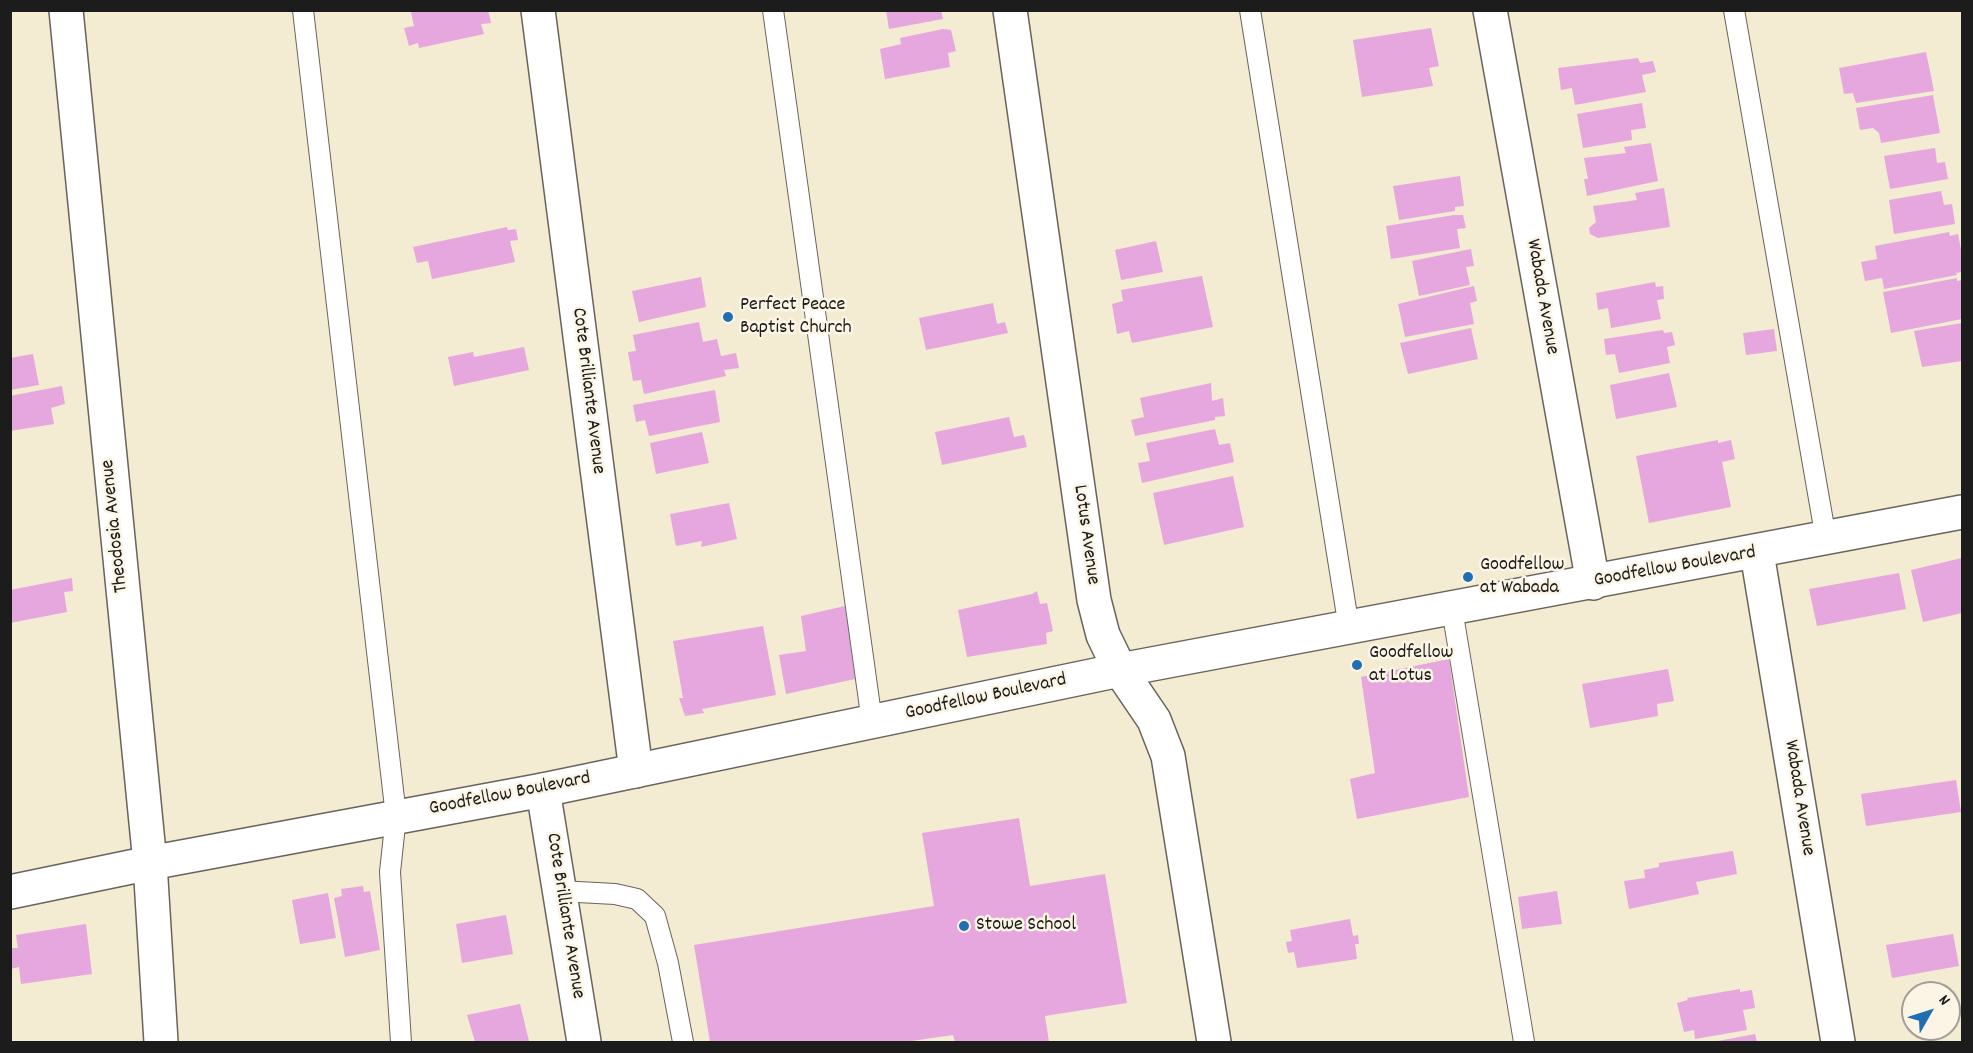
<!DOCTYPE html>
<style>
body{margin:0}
#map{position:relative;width:1973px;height:1053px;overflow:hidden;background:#f3ebd2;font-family:Dekko,sans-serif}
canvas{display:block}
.frame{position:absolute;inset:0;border:12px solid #1c1c1c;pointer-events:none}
.north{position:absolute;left:1901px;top:981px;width:60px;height:60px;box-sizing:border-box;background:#fcf5e5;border:2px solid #a29e95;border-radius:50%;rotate:51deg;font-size:16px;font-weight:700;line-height:24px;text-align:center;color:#1c1c1c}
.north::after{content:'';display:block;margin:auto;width:21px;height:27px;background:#1f6fb2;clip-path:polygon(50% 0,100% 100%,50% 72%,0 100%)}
</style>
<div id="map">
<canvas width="1973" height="1053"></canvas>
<div class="frame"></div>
<div class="north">N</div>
</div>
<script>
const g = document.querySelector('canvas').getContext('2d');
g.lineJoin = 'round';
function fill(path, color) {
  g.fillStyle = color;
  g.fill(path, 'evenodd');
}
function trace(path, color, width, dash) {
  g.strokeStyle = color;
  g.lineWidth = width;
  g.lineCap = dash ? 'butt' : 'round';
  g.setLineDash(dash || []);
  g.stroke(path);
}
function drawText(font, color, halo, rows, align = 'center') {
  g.font = font + ' Dekko,sans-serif';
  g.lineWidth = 5;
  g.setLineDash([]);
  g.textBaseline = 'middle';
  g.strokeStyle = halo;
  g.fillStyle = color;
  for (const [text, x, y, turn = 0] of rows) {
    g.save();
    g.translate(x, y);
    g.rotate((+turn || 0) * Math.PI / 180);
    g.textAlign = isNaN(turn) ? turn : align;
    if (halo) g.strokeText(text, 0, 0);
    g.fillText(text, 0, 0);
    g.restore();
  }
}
const building = new Path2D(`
 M421,10H488L491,23L481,24L484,34L419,48L418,43L409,46L404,28L414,26L411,12Z
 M886,10H941L943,19L889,29Z
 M1431,28L1439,66L1429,68L1433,86L1362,97L1353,40Z
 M943,29L951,30L956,51L948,53L950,67L885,79L880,49L901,44L900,38Z
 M1926,52L1934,91L1856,103L1853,93L1844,94L1839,68Z
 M1638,58L1640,63L1653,61L1656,72L1642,75L1646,92L1575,105L1572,88L1561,90L1558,68Z
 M1933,95L1940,133L1881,143L1879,133L1873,128L1860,130L1856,108Z
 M1642,103L1646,128L1631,130L1632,140L1583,148L1577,114Z
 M1651,143L1658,181L1587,196L1584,179H1588L1584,158L1626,153L1624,147Z
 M1935,148L1937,163L1945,162L1948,179L1890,189L1884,156Z
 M1460,176L1464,206L1455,207V211L1399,220L1393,186Z
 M1664,188L1670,227L1598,238L1590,234L1589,228L1596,222L1593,206L1637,200L1635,193Z
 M1941,191L1944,205L1952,204L1955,224L1894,234L1889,200Z
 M1454,215H1463L1466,228L1457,229L1460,248L1391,259L1386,226Z
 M507,227L508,230L516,229L518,240L510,241L515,262L432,279L428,261L417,263L413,247Z
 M1949,232L1950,236L1958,234L1962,255V272L1956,273L1957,275L1884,289L1882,278L1865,281L1861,262L1877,259L1875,246Z
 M1156,241L1163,272L1121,280L1115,250Z
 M1471,249L1474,266L1466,267L1470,285L1419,296L1412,261Z
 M1202,276L1213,327L1132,343L1129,331L1117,334L1112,304L1123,301L1121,290Z
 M701,277L706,307L639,322L632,291Z
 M1957,278V281L1962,280V319L1891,333L1883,292Z
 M1655,282L1656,287L1663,286L1664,299L1657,300L1661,319L1611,328L1608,308L1598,310L1596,293Z
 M1474,286L1477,301L1470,303L1474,324L1405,337L1398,304Z
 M993,303L997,324L1005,322L1008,333L926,350L919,318Z
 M699,322L703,342L717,339L721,356L736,353L739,368L724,370L726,376L644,394L641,380L633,381L628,352L636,351L633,335Z
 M1962,323V361L1922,367L1914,331Z
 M1471,328L1478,359L1408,374L1400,343Z
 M1774,329L1777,351L1746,355L1743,333Z
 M1663,330L1664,333L1672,332L1675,345L1667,347L1670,363L1619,373L1615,354L1606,355L1604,339Z
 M524,347L529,370L454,386L448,357L473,352L474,357Z
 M33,354L39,385L10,390V358Z
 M1669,373L1677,407L1616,419L1610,385Z
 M1211,383L1212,401L1223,398L1225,416L1215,417V420L1135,436L1131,420L1144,417L1140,398Z
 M62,386L65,404L51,408L54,424L10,431V396Z
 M715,390L720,422L649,436L645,420L636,422L633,405Z
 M1009,417L1014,437L1024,435L1027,447L942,465L935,432Z
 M1215,429L1219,445L1230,443L1234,462L1142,483L1138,463L1150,461L1146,443Z
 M702,432L709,463L656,474L650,443Z
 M1718,440V443L1731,440L1735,459L1722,462L1731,507L1649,523L1636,456Z
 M1233,476L1244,527L1164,545L1153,493Z
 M729,503L737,539L701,547L702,541L676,546L670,514Z
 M1962,558V613L1923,622L1911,570Z
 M1899,573L1906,609L1817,626L1809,589Z
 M72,578L73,591L64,592L67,612L10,623V590Z
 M1037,591L1040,604L1047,603L1053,631L1046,633L1047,644L967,657L958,610L1032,594Z
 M845,606L855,679L786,694L779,655L806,651L801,616Z
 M763,626L776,695L702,709L704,713L685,716L679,698H683L673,641Z
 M1449,659L1469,797L1357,819L1350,779L1375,773L1361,677Z
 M1668,669L1674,701L1657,704L1658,716L1590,728L1582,684Z
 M1956,780L1961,812L1866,826L1861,794Z
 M1019,818L1030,886L1105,874L1127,1003L1045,1016L1049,1042H955L953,1035L904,1042H710L694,945L934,906L922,833Z
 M1733,851L1737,874L1696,882L1699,894L1629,909L1624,881L1645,878L1644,870L1659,867V863Z
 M363,886L364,892L370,891L380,950L345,957L334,898L342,896L341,889Z
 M1557,891L1562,924L1522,929L1518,897Z
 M328,893L336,938L300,944L292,900Z
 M506,915L513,954L462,963L456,924Z
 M1350,919L1353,936L1358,935L1359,944H1355L1357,959L1297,968L1294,952L1288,953L1286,942L1292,941L1290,930Z
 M86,924L92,974L21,984L19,967L10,969V948H18L16,935Z
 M1953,934L1959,966L1892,978L1886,945Z
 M1740,989V992L1752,990L1755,1008L1743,1010L1747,1030L1695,1039L1694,1030L1684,1032L1677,1003L1688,1000L1687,998Z
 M520,1004L529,1041L475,1042L467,1015Z
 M1755,1034L1757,1042H1718V1041Z`);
const lane = new Path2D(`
 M303,10L396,816L390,872L401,1042
 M773,10L872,722
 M1250,10L1349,628
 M1734,10L1826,539
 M1452,609L1524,1042
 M559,891L615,894L637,899L655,916L668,963L683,1042`);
const street = new Path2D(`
 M66,10L150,863L161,1042
 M538,10L636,771
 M1010,10L1094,600L1103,635L1120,670L1154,720L1168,756L1214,1042
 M1490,10L1593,583
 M1757,553L1838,1042
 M543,790L584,1042`);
const secondary = new Path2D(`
 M10,892L150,863L543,790L1120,670L1962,512`);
const markers = [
 [728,317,6,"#1f6fb2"],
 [1468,577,6,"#1f6fb2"],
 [1357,665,6,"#1f6fb2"],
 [964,926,6,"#1f6fb2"]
];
const streetNames = [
 ["Wabada Avenue",1541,297,80],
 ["Cote Brilliante Avenue",587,391,83],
 ["Theodosia Avenue",116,526,-96],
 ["Lotus Avenue",1085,535,82],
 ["Goodfellow Boulevard",1675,568,-10],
 ["Goodfellow Boulevard",986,698,-12],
 ["Goodfellow Boulevard",510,795,-11],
 ["Wabada Avenue",1798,798,81],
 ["Cote Brilliante Avenue",564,916,81]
];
const poiNames = [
 ["Perfect Peace",740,306],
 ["Baptist Church",740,329],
 ["Goodfellow",1480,566],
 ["at Wabada",1480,589],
 ["Goodfellow",1369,654],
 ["at Lotus",1369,677],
 ["Stowe School",976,926]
];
fill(building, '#e6a7de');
trace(lane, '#67645c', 22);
trace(street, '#67645c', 36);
trace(secondary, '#67645c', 36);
trace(lane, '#fff', 20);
trace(street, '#fff', 33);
trace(secondary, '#fff', 33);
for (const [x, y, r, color] of markers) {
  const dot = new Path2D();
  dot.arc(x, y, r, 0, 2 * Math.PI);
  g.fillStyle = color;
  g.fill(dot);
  trace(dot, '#fcf5e5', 2);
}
drawText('20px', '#1c1c1c', '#fcf5e5', streetNames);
drawText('20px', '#1c1c1c', '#fcf5e5', poiNames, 'left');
</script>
